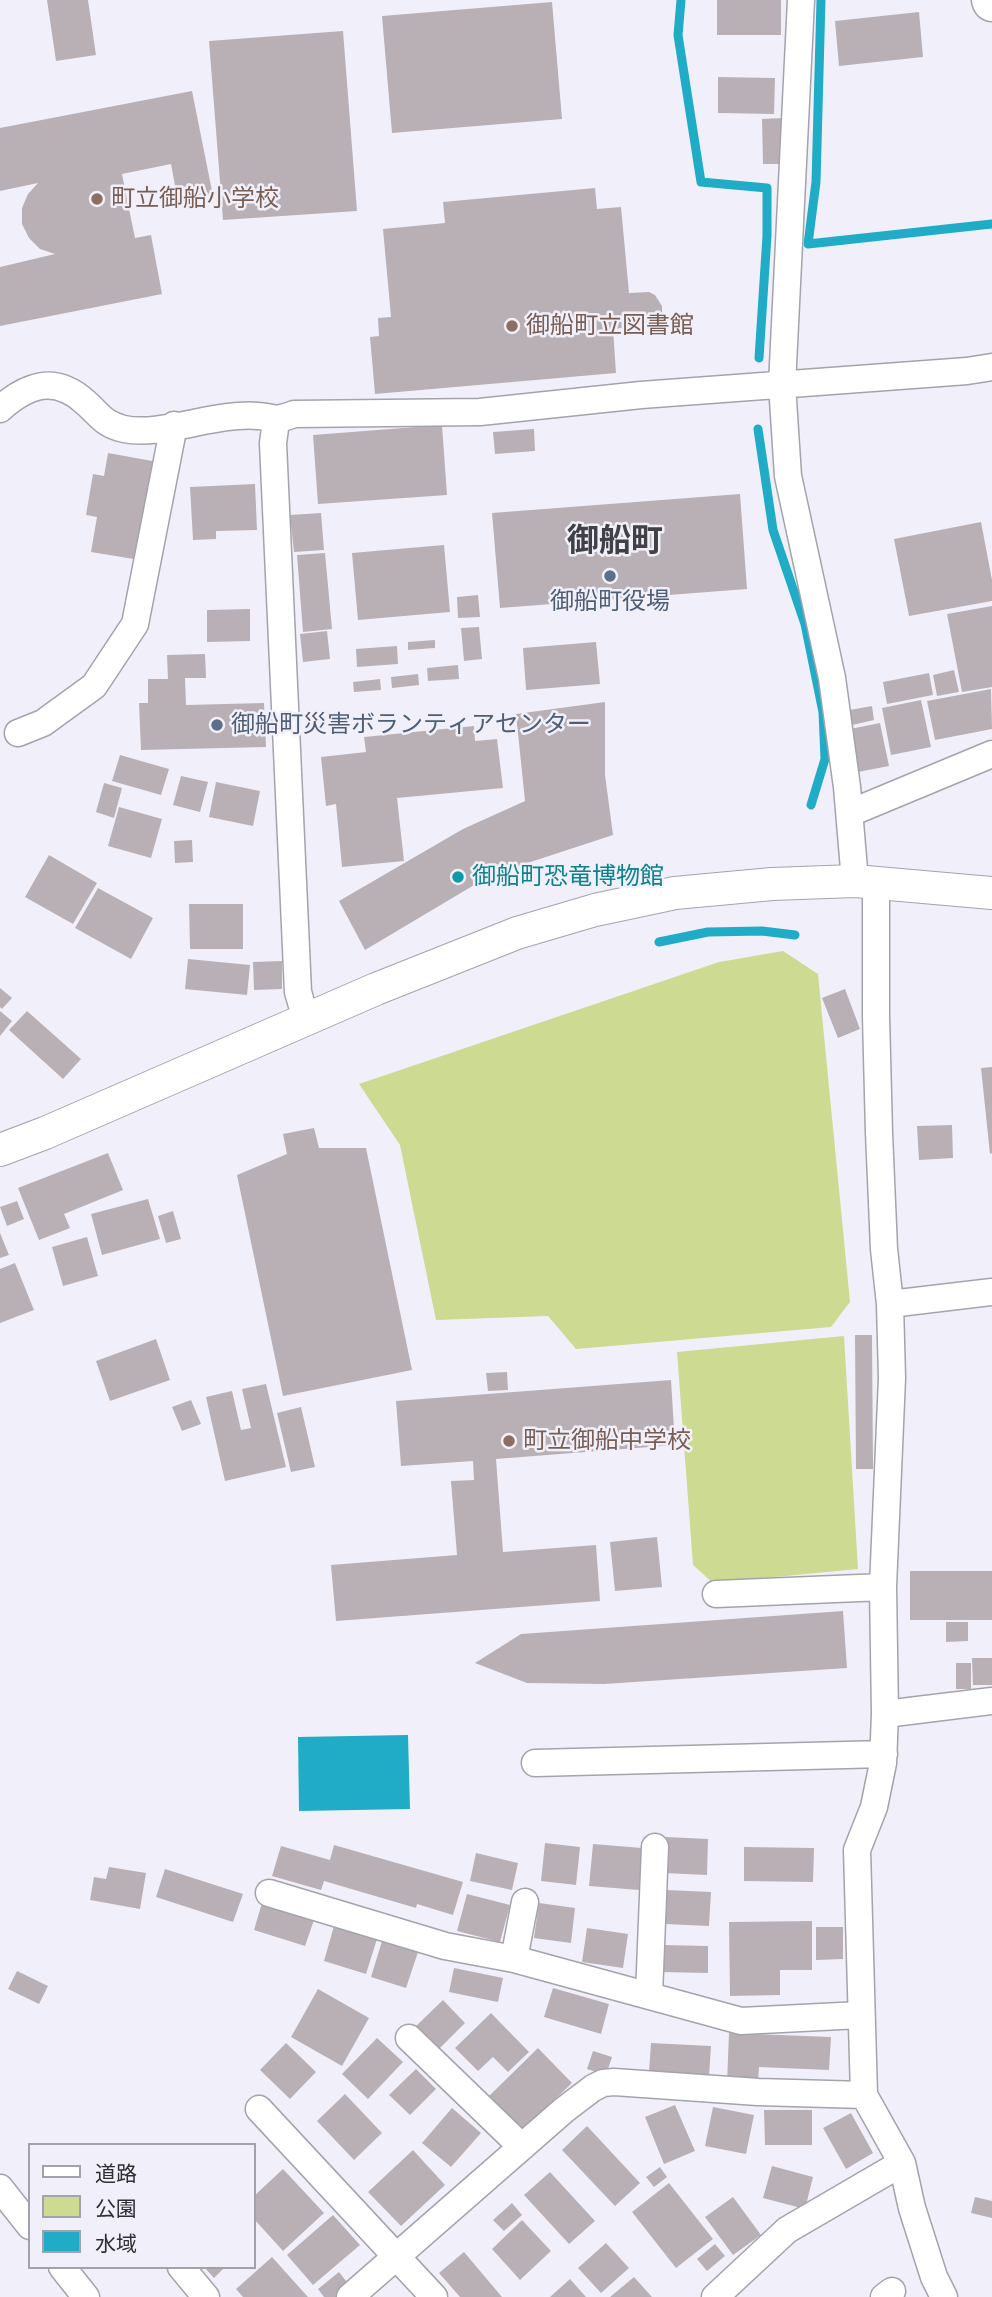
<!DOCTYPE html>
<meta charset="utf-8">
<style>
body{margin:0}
#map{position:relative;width:992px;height:2297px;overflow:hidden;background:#f1f0fa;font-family:"Zilla Slab","Noto Sans JP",serif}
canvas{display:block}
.legend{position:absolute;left:28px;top:2143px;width:228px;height:126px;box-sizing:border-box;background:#f1f0fa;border:2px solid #a3a2aa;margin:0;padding:9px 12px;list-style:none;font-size:21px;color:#2f2e32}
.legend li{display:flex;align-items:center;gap:14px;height:35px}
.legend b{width:35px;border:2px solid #a3a2aa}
</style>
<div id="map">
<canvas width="992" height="2297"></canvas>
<ul class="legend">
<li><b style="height:9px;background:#fff"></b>道路</li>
<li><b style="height:19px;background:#cdda92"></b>公園</li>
<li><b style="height:19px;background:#20abc7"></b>水域</li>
</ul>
</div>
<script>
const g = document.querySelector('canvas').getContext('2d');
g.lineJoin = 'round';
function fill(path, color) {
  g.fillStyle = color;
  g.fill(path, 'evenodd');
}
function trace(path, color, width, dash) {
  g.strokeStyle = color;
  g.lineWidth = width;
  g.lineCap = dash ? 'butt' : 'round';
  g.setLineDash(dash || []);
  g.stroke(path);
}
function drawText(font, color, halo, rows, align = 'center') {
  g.font = font + ' "Zilla Slab","Noto Sans JP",serif';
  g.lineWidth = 5;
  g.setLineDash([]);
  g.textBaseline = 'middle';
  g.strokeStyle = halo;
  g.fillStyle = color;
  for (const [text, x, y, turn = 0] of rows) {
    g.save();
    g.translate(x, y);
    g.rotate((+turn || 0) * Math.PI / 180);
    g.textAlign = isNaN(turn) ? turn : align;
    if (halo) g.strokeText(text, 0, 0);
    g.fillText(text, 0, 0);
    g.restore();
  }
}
const green = new Path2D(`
 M783,951L818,974L850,1302L831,1327L576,1349L548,1316L436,1320L400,1145L359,1084L719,962Z
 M844,1336L858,1569L713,1583L693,1565L677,1352Z`);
const water = new Path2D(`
 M408,1735L410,1809L299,1811L298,1737Z`);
const stream = new Path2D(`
 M681,0L678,35L701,182L767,188V236L759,358
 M821,0L816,182L808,244L992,224
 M758,429L773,530L805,624L823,712L825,759L811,805
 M659,942L708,932L762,931L795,935`);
const building = new Path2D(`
 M47,0H88L96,55L56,61Z
 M717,0H781V35H717Z
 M552,2L562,119L392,133L382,16Z
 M919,12L923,57L839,66L835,21Z
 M343,31L357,211L223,220L209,41Z
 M718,77L775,78L774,114L718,113Z
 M192,91L213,196L178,202L171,164L122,174L135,238L151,235L162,294L0,326V267L55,254L40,249L29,238L22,224V208L28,194L38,183L0,191V128Z
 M783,118L784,164H763L762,119Z
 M595,188L597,209L621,207L629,293L649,292L655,295L662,306V313L654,324L613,329L616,373L375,394L370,337L379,336L378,318L391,317L383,229L445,223L443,202Z
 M442,425L447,495L318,504L313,435Z
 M534,429L535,451L495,454L493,432Z
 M108,453L158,462L140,560L91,552L97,517L86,515L93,474L104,476Z
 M255,484L257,530L216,531V539L193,540L190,487Z
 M740,494L747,589L500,608L492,513Z
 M321,513L324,550L294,552L290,515Z
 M981,522L992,580V601L909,616L894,539Z
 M444,545L450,612L358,620L352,553Z
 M325,553L332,629L303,632L297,555Z
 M478,595L480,617L458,618L457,597Z
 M992,606V687L962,692L947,614Z
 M250,609V641L207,642V610Z
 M479,627L482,659L464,661L461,628Z
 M327,631L330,659L303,662L300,634Z
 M435,640V648L408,650V642Z
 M596,642L600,684L526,690L523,648Z
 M397,646L398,664L357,667L356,649Z
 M205,654L206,678H185L186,705L264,703L266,747L141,750L139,703H148V679H168L167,655Z
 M458,665L459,679L428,681L427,668Z
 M954,670L959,692L937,696L933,675Z
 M929,673L933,695L887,704L883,682Z
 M418,674L419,685L392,688L391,677Z
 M380,679L381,690L354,692L353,682Z
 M991,689L992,729L935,740L927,701Z
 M921,700L931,747L891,755L882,708Z
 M605,702V775L613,835L491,875L365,950L339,901L463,829L525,801L516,714Z
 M872,706L874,720L848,726L844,711Z
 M880,723L889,766L858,772L850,729Z
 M474,726L475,741L497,739L503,788L397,798L404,861L342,867L336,804L326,806L321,757L366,752L364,737Z
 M120,755L169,769L161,795L112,781Z
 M181,776L208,782L200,812L173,805Z
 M216,782L260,791L253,826L209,817Z
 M104,783L122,788L114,818L96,812Z
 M119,807L162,819L151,858L108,846Z
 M192,840L193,862L175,863L174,841Z
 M49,855L97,883L73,924L25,897Z
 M98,888L153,918L131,959L75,928Z
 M189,904H243V949H190Z
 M188,959L250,965L247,995L185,989Z
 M282,961V989L254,990L253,962Z
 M0,988L12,998L2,1009L0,1007Z
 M845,989L860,1029L838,1038L822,998Z
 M0,1011L12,1021L0,1036Z
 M27,1011L81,1059L63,1079L9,1030Z
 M992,1067V1153L990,1154L981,1068Z
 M952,1125L953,1158L919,1160L917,1126Z
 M314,1128L319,1148H366L412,1370L283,1396L237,1175L287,1154L283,1134Z
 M108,1153L123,1190L64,1214L70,1228L39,1240L18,1188Z
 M148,1199L160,1239L102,1255L91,1214Z
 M17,1201L24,1219L7,1226L0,1207Z
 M173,1211L181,1239L166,1243L158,1216Z
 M0,1233L9,1255L0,1258Z
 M87,1237L98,1276L63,1286L52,1247Z
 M15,1263L34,1310L0,1323V1269Z
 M855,1335H872L873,1469H856Z
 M156,1339L170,1380L110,1401L96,1361Z
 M507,1372L508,1390L488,1391L486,1373Z
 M671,1380L675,1445L496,1459L503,1552L596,1545L600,1601L336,1621L331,1565L457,1555L451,1481L474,1480L473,1461L401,1466L396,1401Z
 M266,1384L286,1467L225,1481L206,1397L232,1391L241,1430L251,1428L242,1389Z
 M191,1400L201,1424L182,1431L172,1407Z
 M301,1407L315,1467L291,1472L277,1413Z
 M657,1537L662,1587L615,1591L610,1542Z
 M910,1571H992V1620H910Z
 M843,1611L847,1668L604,1684L527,1683L475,1663L521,1634Z
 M946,1622H968V1641L946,1642Z
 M972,1658H992V1685H973Z
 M956,1663H971V1689H956Z
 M666,1837L708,1839L707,1875L664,1873Z
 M545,1843L580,1847L576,1885L541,1881Z
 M593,1844L642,1848L639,1890L589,1886Z
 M334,1845L463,1882L453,1915L417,1904L416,1908L324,1881L321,1890L272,1876L281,1846L330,1860Z
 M744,1847L814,1848L813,1882L744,1881Z
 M476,1853L518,1863L512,1890L470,1881Z
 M109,1867L146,1873L140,1909L90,1900L94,1877L106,1879Z
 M165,1869L243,1894L233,1922L156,1897Z
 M666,1890L711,1892L709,1926L665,1924Z
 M467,1894L510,1905L500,1942L457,1931Z
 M262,1903L314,1920L305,1946L254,1930Z
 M539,1903L575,1908L571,1943L534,1938Z
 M812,1921V1970H780V1995L730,1996L729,1922Z
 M334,1926L377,1939L366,1974L324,1961Z
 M816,1927H843V1959L816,1960Z
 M587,1928L628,1934L623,1968L582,1962Z
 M382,1941L418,1952L406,1988L371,1977Z
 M661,1945L708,1946V1973L660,1972Z
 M454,1968L503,1978L498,2002L449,1992Z
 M17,1971L48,1986L39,2004L8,1989Z
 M553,1988L609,2004L601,2034L544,2017Z
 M318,1989L369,2018L342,2066L291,2037Z
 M443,2000L465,2023L438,2050L415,2027Z
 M491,2013L529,2052L508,2072L493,2057L478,2071L455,2048Z
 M729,2033L831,2037L829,2070L759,2067L758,2085L727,2083Z
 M377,2038L403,2062L368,2099L342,2074Z
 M286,2043L316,2072L290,2099L260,2070Z
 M651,2043L711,2046L709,2077L649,2072Z
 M538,2048L572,2083L520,2133L486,2099Z
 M593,2051L612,2057L606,2075L587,2069Z
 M416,2069L436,2089L410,2115L389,2095Z
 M345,2094L382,2133L354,2160L317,2121Z
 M675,2105L695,2151L664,2164L645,2117Z
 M713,2107L754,2115L746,2154L705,2146Z
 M452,2108L481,2133L451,2167L422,2143Z
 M764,2110H812V2145H765Z
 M851,2113L873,2153L846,2169L823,2128Z
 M587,2126L640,2183L615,2206L562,2150Z
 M413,2150L445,2185L401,2226L368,2192Z
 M772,2166L813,2177L805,2209L763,2198Z
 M660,2167L667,2177L654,2187L646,2177Z
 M283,2169L324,2213L283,2251L254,2219V2196Z
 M550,2172L595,2221L569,2244L524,2195Z
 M669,2183L713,2239L676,2268L632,2212Z
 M733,2197L761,2235L733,2255L705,2217Z
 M975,2197L992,2201V2218L971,2213Z
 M512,2203L522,2215L504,2231L493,2220Z
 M333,2215L360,2245L313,2285L287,2255Z
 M522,2220L551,2251L520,2280L492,2249Z
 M606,2243L629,2268L601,2293L578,2268Z
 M715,2244L725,2256L707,2271L697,2259Z
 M464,2252L502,2297H460L439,2273Z
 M272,2257L308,2297H243L236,2289Z
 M204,2267H225L214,2278Z
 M339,2272L350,2286L336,2297H324L318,2289Z
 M634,2277L652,2297H610Z
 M570,2279L586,2297H550Z`);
const minor = new Path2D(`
 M801,0L782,385L788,476L832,678L847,787L855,881
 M0,409C28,384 55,375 85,402C100,415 103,424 124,429C161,437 216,412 258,416C277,417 273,422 294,414L480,412L641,395L967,371L992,367
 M276,421L273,443L298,992L306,1019
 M18,733L43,723L94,686L135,624L174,425
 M850,813L992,754
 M876,883V1016L879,1133L884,1249L890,1304L892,1378L883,1587L885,1714L883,1763L874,1807L857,1850L864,2095L902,2163L912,2208L934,2277L944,2297
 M890,1304L992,1292
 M716,1594L883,1587
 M885,1714L992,1701
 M535,1763L884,1754
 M269,1893L445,1946L514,1959L741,2021L861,2015
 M514,1959L525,1902
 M649,1995L655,1847
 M409,2038L522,2147
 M259,2109L434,2297
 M0,2188L30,2226
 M62,2267L86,2297
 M181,2267L206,2297
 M350,2297L564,2110L593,2088L603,2083L614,2082L758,2092L864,2095
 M715,2297L787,2230L902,2163
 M884,2297L892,2291`);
const tertiary = new Path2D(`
 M0,1150L45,1133L376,989L517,933L595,910L675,893L772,884L855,881L992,893`);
const trunk = new Path2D(`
 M991,0L992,2`);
const markers = [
 [97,199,7,"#8d6e63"],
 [512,326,7,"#8d6e63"],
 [610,576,7,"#5c6f8a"],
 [217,725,7,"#5c6f8a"],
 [458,877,7,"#0f9aa8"],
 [509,1441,7,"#8d6e63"]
];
const educationNames = [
 ["町立御船小学校",111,199],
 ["御船町立図書館",526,326],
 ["町立御船中学校",523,1441]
];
const serviceNames = [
 ["御船町役場",610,602],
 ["御船町災害ボランティアセンター",231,725,"left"]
];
const cultureNames = [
 ["御船町恐竜博物館",472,877]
];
const districtNames = [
 ["御船町",615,542]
];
fill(green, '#cdda92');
fill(water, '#20abc7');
trace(stream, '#20abc7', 9);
fill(building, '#b9b0b6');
trace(minor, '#a4a3ab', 29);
trace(tertiary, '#a4a3ab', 34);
trace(trunk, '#a4a3ab', 41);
trace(minor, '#fff', 26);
trace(tertiary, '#fff', 32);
trace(trunk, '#fff', 38);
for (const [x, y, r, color] of markers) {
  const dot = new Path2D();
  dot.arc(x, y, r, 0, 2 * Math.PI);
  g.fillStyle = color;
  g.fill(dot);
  trace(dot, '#f1f0fa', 2.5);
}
drawText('24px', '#785e54', '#f1f0fa', educationNames, 'left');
drawText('24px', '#4e5e75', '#f1f0fa', serviceNames);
drawText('24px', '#0d838f', '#f1f0fa', cultureNames, 'left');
drawText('bold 32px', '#414047', '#f1f0fa', districtNames);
</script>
